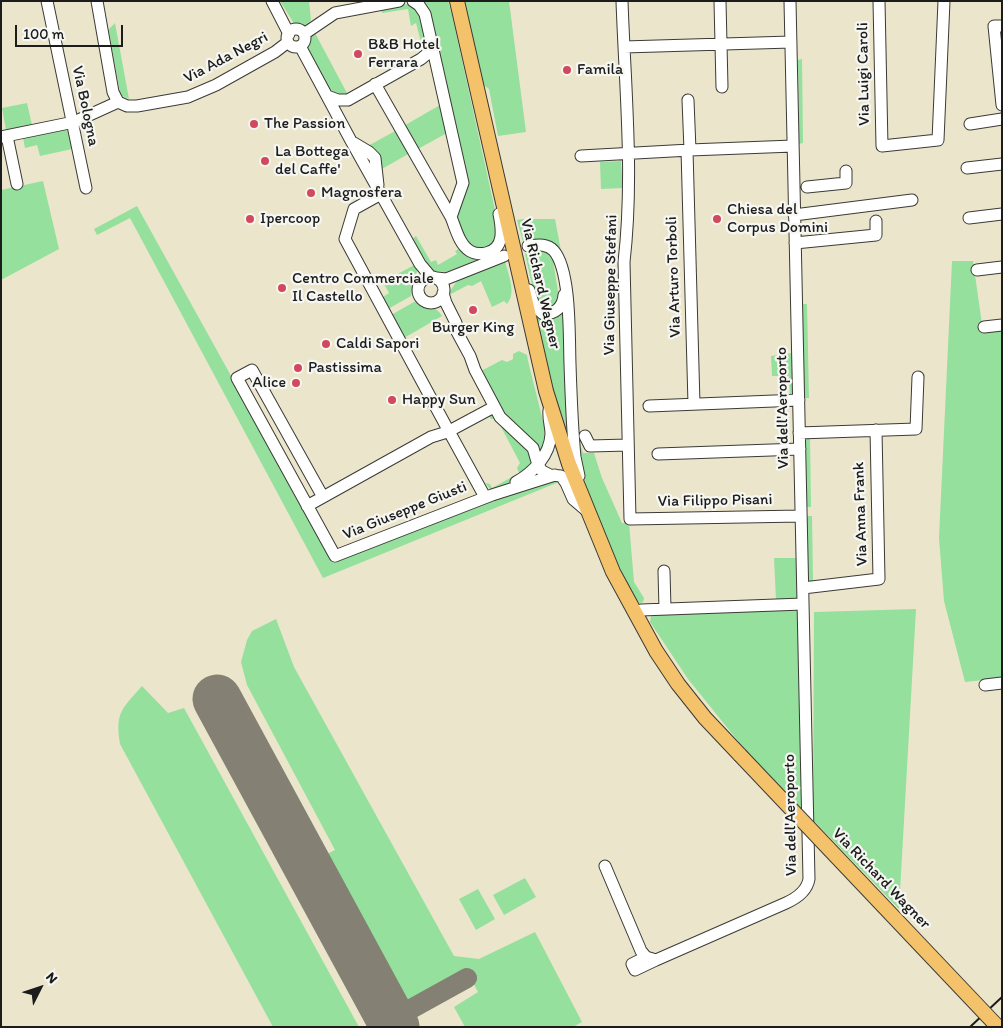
<!DOCTYPE html>
<style>
body{margin:0}
#map{position:relative;width:1003px;height:1028px;overflow:hidden;background:#ebe6cb;font-family:Itim,sans-serif}
canvas{display:block}
.frame{position:absolute;inset:0;border:2px solid #1c1c1c;pointer-events:none}
.north{position:absolute;left:15px;top:963px;width:50px;height:50px;-webkit-text-stroke:4px #f6f6f2;paint-order:stroke;rotate:49deg;font-size:14px;font-weight:700;line-height:20px;text-align:center;color:#1c1c1c}
.north::after{content:'';display:block;margin:auto;width:18px;height:22px;background:#1c1c1c;clip-path:polygon(50% 0,100% 100%,50% 72%,0 100%)}
.scale{position:absolute;left:15px;top:25px;width:108px;height:22px;box-sizing:border-box;border:2px solid #1c1c1c;border-top:0;padding-left:6px;font-size:15px;line-height:18px;white-space:nowrap;color:#1c1c1c;-webkit-text-stroke:4px #f6f6f2;paint-order:stroke}
</style>
<div id="map">
<canvas width="1003" height="1028"></canvas>
<div class="frame"></div>
<div class="north">N</div>
<div class="scale">100 m</div>
</div>
<script>
const g = document.querySelector('canvas').getContext('2d');
g.lineJoin = 'round';
function fill(path, color) {
  g.fillStyle = color;
  g.fill(path, 'evenodd');
}
function trace(path, color, width, dash) {
  g.strokeStyle = color;
  g.lineWidth = width;
  g.lineCap = dash ? 'butt' : 'round';
  g.setLineDash(dash || []);
  g.stroke(path);
}
function drawText(font, color, halo, rows, align = 'center') {
  g.font = font + ' Itim,sans-serif';
  g.lineWidth = 4.5;
  g.setLineDash([]);
  g.textBaseline = 'middle';
  g.strokeStyle = halo;
  g.fillStyle = color;
  for (const [text, x, y, turn = 0] of rows) {
    g.save();
    g.translate(x, y);
    g.rotate((+turn || 0) * Math.PI / 180);
    g.textAlign = isNaN(turn) ? turn : align;
    if (halo) g.strokeText(text, 0, 0);
    g.fillText(text, 0, 0);
    g.restore();
  }
}
const green = new Path2D(`
 M280,1H309L311,20C306,26 303,27 295,25Z
 M420,1H448L452,15L499,228V235L489,248L471,249L455,222L465,185Z
 M462,1H509L526,132L498,136L489,89L482,84Z
 M408,4L420,10L428,38L424,54L416,23L411,26L408,9L382,13L380,7Z
 M115,23L129,99L122,96L120,93L109,33V29Z
 M315,33L348,95L332,94L308,49L309,37Z
 M802,59L803,143L799,144L798,60Z
 M27,103L32,125L6,130L2,108Z
 M440,105L447,133L416,150L402,127Z
 M67,129L72,149L40,156L37,145L25,148L23,138Z
 M397,130L410,153L380,170L366,147Z
 M621,161L623,188L601,189L600,162Z
 M43,181L59,249L1,280V190Z
 M137,206L333,560L460,509L557,479L559,482L323,578L130,218L97,235L94,229Z
 M522,219H555L561,251C551,241 535,240 523,242L517,220Z
 M416,236L431,262L436,260L438,265L457,254L455,251L462,247L487,256L446,272L434,271L423,259L412,239Z
 M540,249L545,251L553,260L559,298L552,310L537,307L525,254Z
 M505,261C508,274 517,293 507,304L504,301L492,307L481,281L472,286L468,285L449,295L450,291L459,278Z
 M952,261H973L983,331L1002,329V678L965,682L944,601L939,538Z
 M416,264L417,271L411,296L388,309L381,298L389,293L383,282Z
 M414,302C426,304 436,306 442,316L404,338L391,315Z
 M802,304H807L809,398H804Z
 M563,306L569,429L566,430L563,428L560,419L535,318L538,315Z
 M519,351L527,355L528,361L544,425C546,437 543,445 538,457L504,419L481,371L502,360L507,362L513,359V354Z
 M793,353L794,396L790,397L789,376H772L771,356Z
 M492,412L530,448L536,460L512,482L493,490L490,489L485,483L490,484L492,488L519,473L517,468L520,463L498,421L495,419H491L488,414Z
 M578,437L583,453H594L602,478L622,523H629L634,582L644,598L643,602L640,603L635,599L593,513L592,503L577,460Z
 M804,437H810L811,507H806Z
 M806,516H812L813,581L807,582Z
 M774,558H796L797,600H776Z
 M916,609L899,909L813,820L814,612Z
 M800,610L805,813L742,746L688,679L650,622L651,616L656,614Z
 M276,619L294,667L454,956L479,959L535,932L582,1022L573,1027H465L454,1007L478,992L466,970L407,1003L327,854L335,850L247,685L241,662L247,640L252,631Z
 M142,686L168,713L184,708L359,1027H273L120,744C115,712 122,709 142,686Z
 M525,878L536,897L504,915L493,895Z
 M478,889L495,919L476,930L459,899Z`);
const taxiway = new Path2D(`
 M391,1020L467,978`);
const runway = new Path2D(`
 M217,699L395,1027`);
const minor = new Path2D(`
 M47,1L86,188
 M97,1L113,92L118,102
 M272,1L289,34
 M413,1L419,5L425,14L463,183L451,217C456,229 459,244 470,251C475,254 481,254 486,253C505,249 502,229 499,214
 M622,1C625,88 634,176 624,262L630,519L801,516
 M720,1L722,87
 M879,1L882,146L938,140L944,1
 M1002,26H994L1002,105
 M287 38a9 9 0 1 1 18 0a9 9 0 1 1-18 0Z
 M304,34L335,13L399,1
 M300,46L350,139L420,264L431,277
 M624,47L791,42
 M375,84L451,217
 M327,96L338,100H348L421,59L427,54L431,43
 M688,100L690,150
 M118,102L127,106H137L188,97L216,85L275,52L288,42
 M970,124L1002,119
 M7,136L17,184
 M1,137L74,122L118,102
 M354,143L369,152L375,158L378,185
 M687,150L694,404
 M581,156L690,150L793,146
 M967,168L1002,164
 M807,187L846,183V171
 M381,194L354,209L345,239L446,426
 M794,215L912,200
 M969,218L1002,214
 M795,243L876,235V221
 M528,246C537,245 547,243 554,251C571,271 569,337 570,364C571,395 572,426 575,457L579,476
 M977,270L1002,267
 M418 290a13 13 0 1 1 26 0a13 13 0 1 1-26 0Z
 M437,278L446,279L504,256
 M529,290L534,306L543,314C556,314 563,307 564,295
 M443,293L446,303L456,323L457,332L470,356L475,370L500,417L533,448L538,465L542,471L550,475L561,476L566,483L573,499L587,511
 M984,327L1002,325
 M649,406L799,400
 M453,429L494,407
 M799,433L916,429L918,377
 M451,435L485,497
 M585,436L590,446L628,445
 M658,454L800,449
 M516,482C533,473 550,455 551,434C551,426 548,419 549,410
 M323,497L252,370L237,378L335,556L492,495L555,475
 M307,506L431,437L444,433
 M664,571L665,609
 M803,588L879,579L876,430
 M641,610L803,604
 M985,685L1002,683
 M605,866L641,951L646,957
 M656,960L635,970L632,964L646,957L656,960L786,903C797,898 807,891 809,879L790,1`);
const major = new Path2D(`
 M457,1L546,391L569,464L613,572L656,651L678,684L705,718L740,755`);
const rail = new Path2D(`
 M970,1027L1002,997`);
const majorBridge = new Path2D(`
 M740,755L998,1027`);
const markers = [
 [358,54,5,"#d1495b"],
 [567,70,5,"#d1495b"],
 [254,124,5,"#d1495b"],
 [265,161,5,"#d1495b"],
 [311,193,5,"#d1495b"],
 [250,219,5,"#d1495b"],
 [717,219,5,"#d1495b"],
 [282,288,5,"#d1495b"],
 [473,310,5,"#d1495b"],
 [326,344,5,"#d1495b"],
 [298,368,5,"#d1495b"],
 [296,383,5,"#d1495b"],
 [392,400,5,"#d1495b"]
];
const poiNames = [
 ["B&B Hotel",368,45],
 ["Ferrara",368,63],
 ["Famila",577,70],
 ["The Passion",264,124],
 ["La Bottega",275,152],
 ["del Caffe'",275,170],
 ["Magnosfera",321,193],
 ["Chiesa del",727,210],
 ["Corpus Domini",727,228],
 ["Ipercoop",260,219],
 ["Centro Commerciale",292,279],
 ["Il Castello",292,297],
 ["Burger King",473,328,"center"],
 ["Caldi Sapori",336,344],
 ["Pastissima",308,368],
 ["Alice",286,383,"right"],
 ["Happy Sun",402,400]
];
const streetNames = [
 ["Via Ada Negri",226,58,-28],
 ["Via Luigi Caroli",864,74,-91],
 ["Via Bologna",85,106,78],
 ["Via Arturo Torboli",674,277,-92],
 ["Via Richard Wagner",540,284,77],
 ["Via Giuseppe Stefani",611,285,-89],
 ["Via dell'Aeroporto",783,408,-91],
 ["Via Filippo Pisani",715,501,-1],
 ["Via Giuseppe Giusti",405,511,-22],
 ["Via Anna Frank",861,514,-92],
 ["Via dell'Aeroporto",791,815,-91],
 ["Via Richard Wagner",881,879,46]
];
fill(green, '#94e09c');
trace(taxiway, '#848174', 20);
trace(runway, '#848174', 49);
trace(minor, '#3b3a36', 13);
trace(major, '#3b3a36', 16);
trace(minor, '#fff', 11);
trace(major, '#f4c26a', 14);
trace(rail, '#1c1c1c', 2);
trace(majorBridge, '#3b3a36', 16, []);
trace(majorBridge, '#f4c26a', 14);
for (const [x, y, r, color] of markers) {
  const dot = new Path2D();
  dot.arc(x, y, r, 0, 2 * Math.PI);
  g.fillStyle = color;
  g.fill(dot);
  trace(dot, '#f6f6f2', 2);
}
drawText('16px', '#1c1c1c', '#f6f6f2', poiNames, 'left');
drawText('16px', '#1c1c1c', '#f6f6f2', streetNames);
</script>
